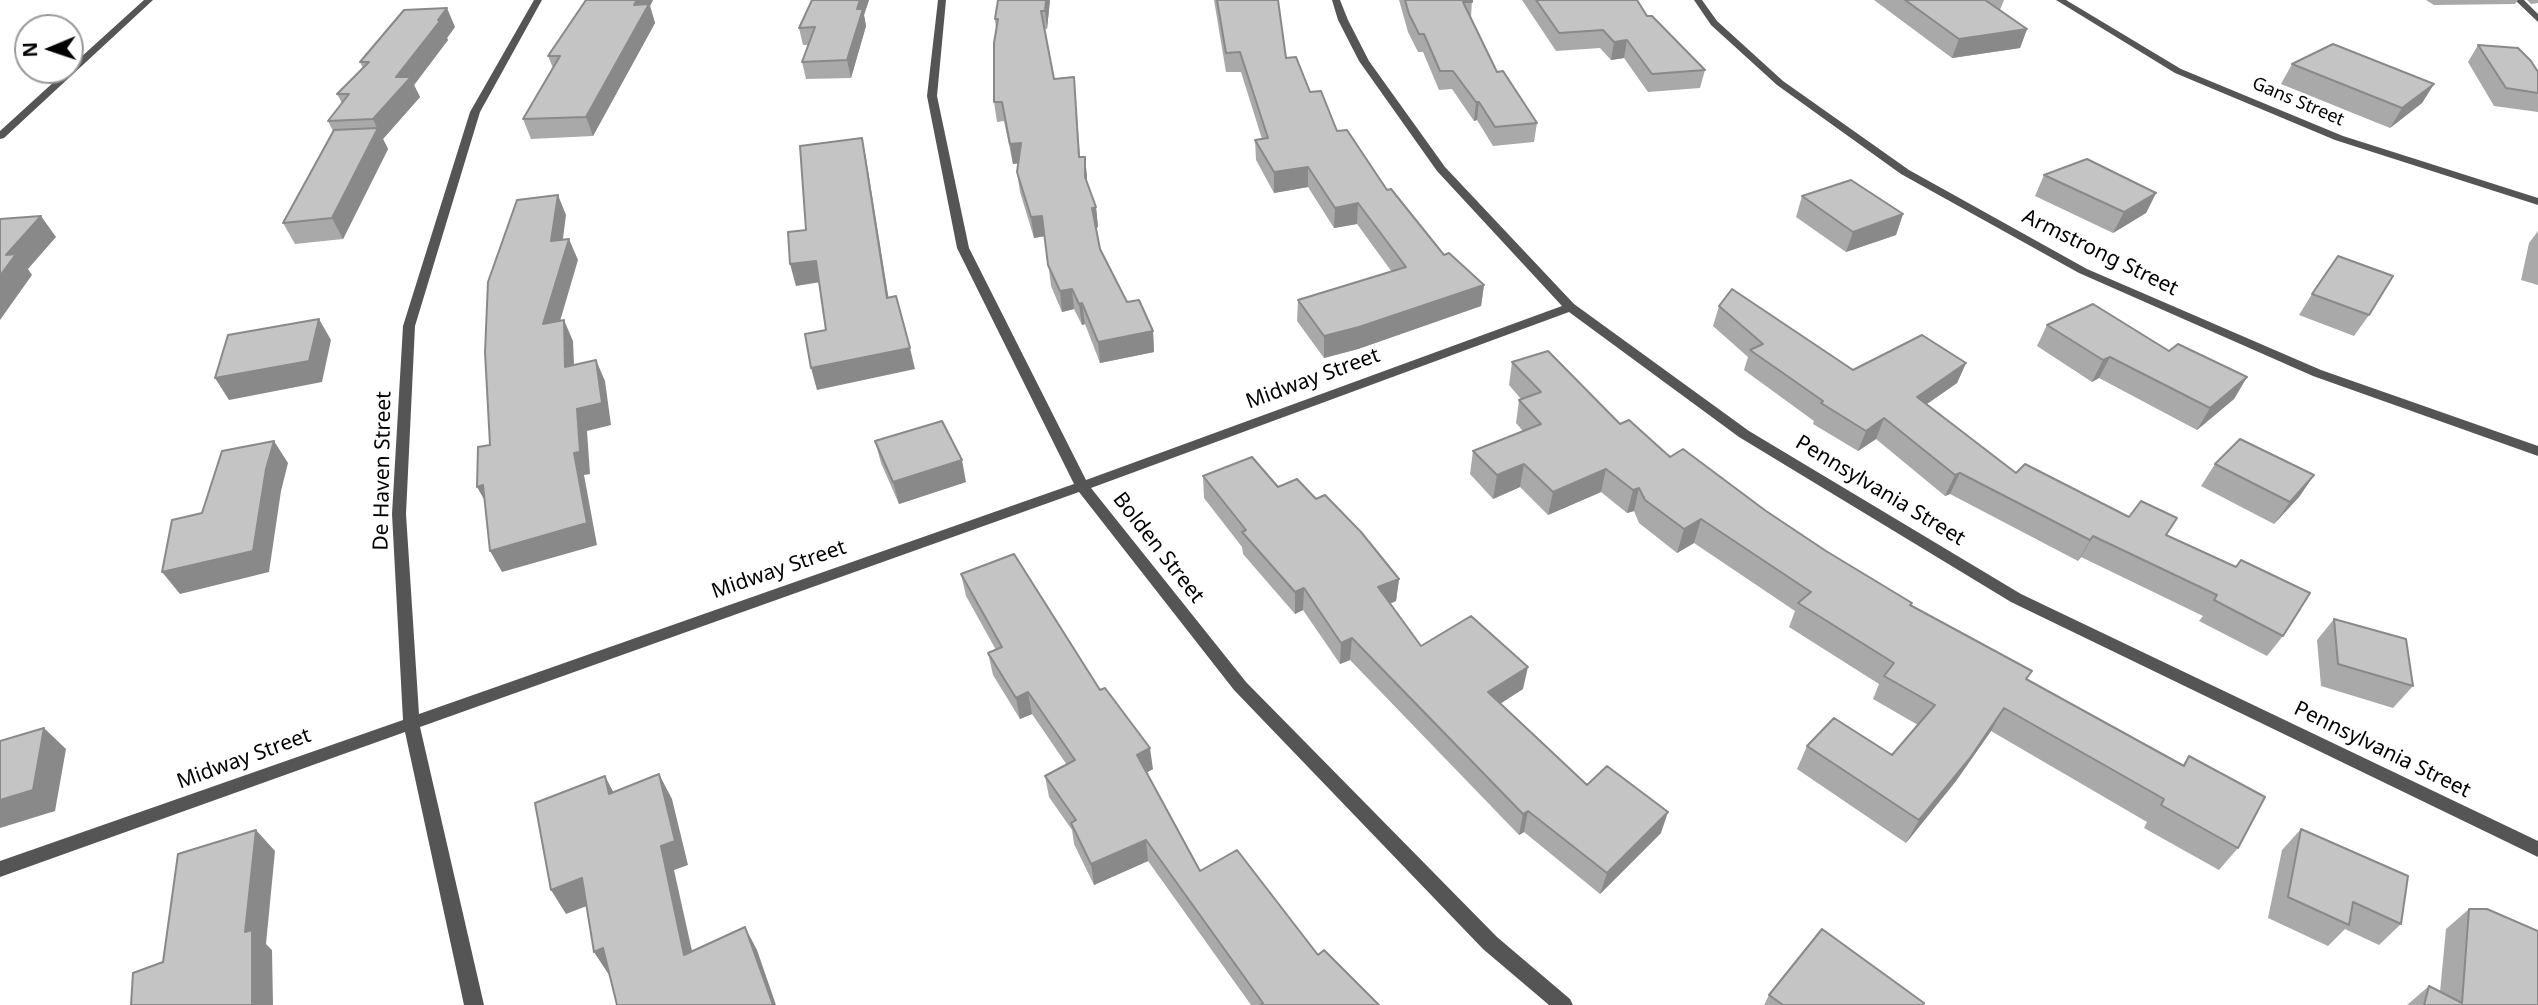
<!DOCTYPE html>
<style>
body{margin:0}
#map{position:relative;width:2538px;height:1005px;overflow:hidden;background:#fff;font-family:"Noto Sans",sans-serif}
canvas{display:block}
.north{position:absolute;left:14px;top:14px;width:70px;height:70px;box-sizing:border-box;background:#fff;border:2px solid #999;border-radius:50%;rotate:268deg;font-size:19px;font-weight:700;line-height:28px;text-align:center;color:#000}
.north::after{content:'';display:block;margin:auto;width:24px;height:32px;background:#000;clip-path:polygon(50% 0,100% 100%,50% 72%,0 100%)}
</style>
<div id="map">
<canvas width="2538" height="1005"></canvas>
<div class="north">N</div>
</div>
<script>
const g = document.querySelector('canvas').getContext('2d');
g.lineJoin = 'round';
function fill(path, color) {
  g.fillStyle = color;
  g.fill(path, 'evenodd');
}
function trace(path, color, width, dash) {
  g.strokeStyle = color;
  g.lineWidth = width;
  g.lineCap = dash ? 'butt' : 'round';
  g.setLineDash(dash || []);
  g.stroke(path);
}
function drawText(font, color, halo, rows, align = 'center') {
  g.font = font + ' "Noto Sans",sans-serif';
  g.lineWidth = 5;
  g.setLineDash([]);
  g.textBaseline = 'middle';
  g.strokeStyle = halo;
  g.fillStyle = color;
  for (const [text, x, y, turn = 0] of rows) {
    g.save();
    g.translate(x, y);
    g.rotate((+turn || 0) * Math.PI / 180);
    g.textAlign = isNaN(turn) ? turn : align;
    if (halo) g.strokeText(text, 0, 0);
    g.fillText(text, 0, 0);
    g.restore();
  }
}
const minor = new Path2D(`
 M144,0H153L4,138L0,139V131L67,70H70V67Z
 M534,0H542L480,112L415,326L406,514L419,714L1074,484L957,248L927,96L938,0H946L937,96L969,248L1086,480L1562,306L1437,171L1359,61L1338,20L1332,0H1340L1348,20L1369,61L1445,167L1574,304L1749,431L2021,594L2538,841V857L2011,602L1739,437L1569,312L1091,488L1246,682L1497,937L1570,999L1573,1005H1549L1483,949L1234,690L1079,492L420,727L484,1005H464L405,732L0,877V861L403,720L392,514L403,326L470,112Z
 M1694,0H1702L1717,21L1783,81L1909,170L2087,269L2321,370L2538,446V456L2313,376L2079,273L1901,174L1777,85L1711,25Z
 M2056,0H2066L2181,69L2343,136L2538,198V205L2335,140L2175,73Z
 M2515,0H2524L2538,14V22Z`);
const wall = new Path2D(`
 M586,0H653L650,6L655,23L593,136L531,139L523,119L553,68L548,56Z
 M812,0H869L864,15L866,26L851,78L806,79L802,62L808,45H803L799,28Z
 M998,0H1050L1047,29H1045L1054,79L1074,77L1080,157H1085L1087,183L1096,207L1098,227L1096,228L1100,249L1127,302L1153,331L1154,352L1100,363L1085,324L1082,325L1074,309L1062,312L1051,286L1045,236L1034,238L1020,192L1017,172L1018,163L1013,164L1004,121L997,122L994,102L996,29L995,19Z
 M1214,0H1278L1286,58L1337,131L1387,190L1444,255L1484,285L1481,306L1358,349L1324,358L1297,321L1298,300L1392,272L1357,224L1334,228L1308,187L1274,193L1256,160L1255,140L1262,139L1241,72H1226Z
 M1399,0H1472L1471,18L1497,72L1537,123L1534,142L1493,146L1477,120L1474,121L1452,89L1439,90L1423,52H1418L1408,32Z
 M1522,0H1637L1647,16L1705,70L1700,88L1648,92L1624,58L1611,60L1600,48L1556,51Z
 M1874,0H2004L2000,10L2027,29L2020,48L1952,58Z
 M2426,0H2518L2515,4L2434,5Z
 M2527,0H2538V3L2531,4Z
 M455,27L447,38L448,40L414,85L420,97L383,139L388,149L343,239L295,244L283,223L333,131L328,121L342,103L337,94L363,68L360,62Z
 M2478,45L2538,72V112L2494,106L2468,62Z
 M2292,64L2434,84L2422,103L2390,128L2281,84Z
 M2044,175L2156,193L2146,213L2113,233L2035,196Z
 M1802,196L1903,214L1896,235L1846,252L1796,217Z
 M2538,231V285L2521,280L2529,243Z
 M2312,294L2369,315L2354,336L2299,315Z
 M1719,306L1853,370L1966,363L1957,383L1927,404L2016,473L2167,535L2283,636L2267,656L2199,621L2203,616L2081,557L2078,561L1950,494L1945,496L1876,439L1858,451L1813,424L1814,421L1744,370L1748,357L1713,326Z
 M2047,325L2169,351L2247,377L2234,399L2197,430L2099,378L2092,382L2037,346Z
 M1512,362L1620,424L1670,457L1766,511L1826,551L1912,603L1911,605L2032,671L2027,679L2182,766L2189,756L2238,848L2219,870L2144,828L2147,822L1991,731L1956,781L1906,843L1797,769L1807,746L1892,755L1918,725L1873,699L1879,684L1789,627L1795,611L1694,543L1677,553L1639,523L1634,511L1627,513L1601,492L1548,515L1520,487L1493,499L1470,474L1473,451L1523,431L1516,423L1519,400L1521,399L1509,385Z
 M875,441L966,482L899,504L881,463Z
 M2215,464L2314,475L2299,497L2274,524L2201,486Z
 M1203,476L1278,487L1316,499L1399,579L1396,601L1390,604L1421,646L1523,689L1500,704L1587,785L1661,833L1600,894L1524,832L1519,835L1350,660L1340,664L1303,610L1295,614L1243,554L1242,547L1204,498Z
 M961,574L1100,690L1153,769L1146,773L1200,871L1318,955L1379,1005H1251L1148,861L1094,885L1074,844L1072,830L1049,797L1045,776L1067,765L1032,714L1020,719L993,675L988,653L996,650L966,596Z
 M2334,619L2413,686L2393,708L2321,686L2317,640Z
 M2301,829L2401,924L2379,945L2345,929L2328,946L2268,918L2282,850Z
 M2469,909L2538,1005H2407L2429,986L2440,992L2446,929Z
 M1769,995L1923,1005H1764Z`);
const shadedWall = new Path2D(`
 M637,0H653L650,6L655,23L593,136L586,117Z
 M860,0H869L864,15L866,26L851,78L847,60L857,9Z
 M1046,0H1050L1047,29L1045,11Z
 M447,8L455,27L447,38L448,40L414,85L420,97L383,139L388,149L343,239L332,218L378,130L373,119L396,77Z
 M2027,29L2020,48L1952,58L1959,39Z
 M1627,40L1624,58L1611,60L1614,42Z
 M2434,84L2422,103L2390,128L2402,108Z
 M1476,102H1479L1477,120L1474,121Z
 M862,138L866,158L892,319L887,298Z
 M1021,143L1023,163L1013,164L1010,144Z
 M1085,157L1087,176V197L1085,177Z
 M1308,167V187L1274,193V172Z
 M2156,193L2146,213L2113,233L2124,212Z
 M558,195L566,215L560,262L551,241Z
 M1358,203L1357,224L1334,228L1335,208Z
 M1096,207L1098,227L1094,228L1092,208Z
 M1903,214L1896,235L1846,252L1853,232Z
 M41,216L56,237L28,269L32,275L0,320V276L6,255Z
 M1042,216L1045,236L1034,238L1031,217Z
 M569,239L578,260L553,345L543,324Z
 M816,261L821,282L796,286L790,264Z
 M1484,285L1481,306L1358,349L1324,358V336Z
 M1072,289L1074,309L1062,312L1060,291Z
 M1082,303L1085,324L1082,325L1079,304Z
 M319,319L331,340L322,382L229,400L215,378Z
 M564,320L573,341L575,389L565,367Z
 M1153,331L1154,352L1100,363L1098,342Z
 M910,348L915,369L817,390L811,368Z
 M2110,357L2099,378L2092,382L2103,360Z
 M596,360L605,381L611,425L587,431L590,474L584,475L597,545L502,572L490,551L574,453L577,409Z
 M1966,363L1957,383L1908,417L1917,397Z
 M2247,377L2234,399L2197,430L2210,408Z
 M1884,418L1876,439L1858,451L1866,431Z
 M274,441L288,463L281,491L269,572L180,594L162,572L266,469Z
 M962,460L966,482L899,504L893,482Z
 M1524,464L1520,487L1493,499L1497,475Z
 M1606,469L1601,492L1548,515L1553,492Z
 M1960,473L1950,494L1945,496L1955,475Z
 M2314,475L2299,497L2274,524L2290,502Z
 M483,485L489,508L477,487Z
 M1639,488L1634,511L1627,513L1633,490Z
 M1701,519L1694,543L1677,553L1684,529Z
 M2093,536L2081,557L2078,561L2090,540Z
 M1399,579L1396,601L1376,609L1378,587Z
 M1304,588L1303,610L1295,614V592Z
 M1352,638L1350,660L1340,664L1341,643Z
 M1528,667L1523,689L1484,714L1488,692Z
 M1028,692L1032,714L1020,719L1016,698Z
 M2004,708L1991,731L1956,781L1906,843L1919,820Z
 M44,728L66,749L55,811L0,828V800Z
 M1150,748L1153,769L1139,777L1137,755Z
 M659,774L672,799L688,865L674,870L698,978L684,955L661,846Z
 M605,776L618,801L609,794Z
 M1528,811L1524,832L1519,835L1523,814Z
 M1668,812L1661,833L1600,894L1607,873Z
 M256,830L275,851L266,944L272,950L273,1005H252L245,932Z
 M1146,840L1148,861L1094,885L1091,864Z
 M582,878L597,902L566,914L551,890Z
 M745,927L757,950L776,1005H773Z
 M603,948L609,975L594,952Z`);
const building = new Path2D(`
 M586,0H637L634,5L649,4L586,117L523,119L560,56H548Z
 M812,0H860L857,9H863L847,60L802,62L815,27L799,28Z
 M998,0H1046L1045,11H1041L1054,79L1074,77L1079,157H1085V177L1096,207L1092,208L1100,249L1127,302L1139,300L1153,331L1098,342L1082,303L1079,304L1072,289L1060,291L1048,265L1042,216L1031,217L1017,172L1021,143L1010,144L1002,102H994V43L998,19H995Z
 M1217,0H1278L1286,58L1296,57L1310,92L1321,91L1337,131L1347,130L1387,190L1391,189L1444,255L1449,253L1484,285L1359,327L1324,336L1298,300L1406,267L1358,203L1335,208L1308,167L1274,172L1255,140L1268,138L1240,52L1226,53Z
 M1405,0H1472V2H1463L1497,72L1503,71L1537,123L1495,127L1479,102H1476L1453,71H1440L1424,34H1419L1409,14Z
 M1536,0H1637L1647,16H1652L1705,70L1652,74L1627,40L1614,42L1603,30L1559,33Z
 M1905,0H1985L2027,29L1959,39Z
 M447,8L438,20L440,21L396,77H411L373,119L328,121L349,94H337L369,62H360L404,10Z
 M2333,44L2434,84L2402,108L2292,64Z
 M2478,45L2518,48L2531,61L2538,72V93L2506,88Z
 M378,128L332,218L283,223L334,130Z
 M862,138L887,298L896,296L910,348L811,368L805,334L826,330L816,261L790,264L788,232L806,230L800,146Z
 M2087,159L2156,193L2124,212L2044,175Z
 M1851,180L1903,214L1853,232L1802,196Z
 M558,195L551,241L569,239L543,324L564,320L565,367L596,360L602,403L577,409L580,452L574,453L587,523L490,551L483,485L477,487L478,447L490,445L485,352L488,282L517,200Z
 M41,216L6,255L16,254L0,276V219Z
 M2338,256L2393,276L2369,315L2312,294Z
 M1732,289L1853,370L1922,335L1966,363L1917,397L2016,473L2025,464L2129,517L2141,501L2177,518L2166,535L2236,567L2241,560L2310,593L2283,636L2214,600L2217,595L2093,536L2090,540L1960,473L1955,475L1884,418L1866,431L1821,403L1823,401L1750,350L1763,344L1719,306Z
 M2093,304L2169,351L2178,344L2247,377L2210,408L2110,357L2103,360L2047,325Z
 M319,319L309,361L215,378L228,335Z
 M1548,351L1620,424L1629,420L1670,457L1683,449L1766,511L1826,551L1912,603L1910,605L2032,671L2026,679L2184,766L2189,756L2265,797L2238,848L2161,805L2164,799L2004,708L1970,758L1919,820L1807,746L1834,718L1892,755L1935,705L1884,676L1894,663L1798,603L1811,592L1701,519L1684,529L1645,500L1639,488L1633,490L1606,469L1553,492L1524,464L1497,475L1473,451L1541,424L1519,400L1541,392L1512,362Z
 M942,421L962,460L893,482L875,441Z
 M2240,439L2314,475L2290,502L2215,464Z
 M274,441L266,469L253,551L162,572L172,520L202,513L222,451Z
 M1252,457L1278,487L1297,479L1316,499L1325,495L1361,532L1399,579L1378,587L1421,646L1471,616L1528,667L1488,692L1587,785L1607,766L1668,812L1607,873L1528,811L1523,814L1352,638L1341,643L1304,588L1295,592L1242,532L1246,530L1203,476Z
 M1014,554L1100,690L1105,688L1150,748L1137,755L1200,871L1237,850L1318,955L1324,950L1379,1005H1261L1263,1003L1146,840L1091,864L1071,823L1076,820L1045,776L1075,760L1028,692L1016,698L988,653L1002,647L961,574Z
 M2334,619L2406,639L2413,686L2338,664Z
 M44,728L33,790L0,800V741Z
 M659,774L675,841L661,846L684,955L745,927L773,1005H617L603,948L594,952L582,878L551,890L535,803L605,776L609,794Z
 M2301,829L2408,876L2401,924L2353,902L2349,925L2288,897Z
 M256,830L245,932L252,930V1005H131L133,973L163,962L178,854Z
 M2469,909H2487L2538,931V1005H2424L2429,986L2462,1003Z
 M1822,929L1924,1003L1923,1005H1783L1769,995Z`);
const farStreetnames = [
 ["Gans Street",2298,102,23]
];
const streetNames = [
 ["Armstrong Street",2100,253,26],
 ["Midway Street",1313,379,-20],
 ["De Haven Street",383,471,-89],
 ["Pennsylvania Street",1880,491,31],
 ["Bolden Street",1158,548,52],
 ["Midway Street",779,570,-19],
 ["Pennsylvania Street",2382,750,26],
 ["Midway Street",244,759,-20]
];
fill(minor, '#555');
fill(wall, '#a9a9a9');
fill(shadedWall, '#898989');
fill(building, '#c4c4c4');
trace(building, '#898989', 2);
drawText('18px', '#000', '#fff', farStreetnames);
drawText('21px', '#000', '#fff', streetNames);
</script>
